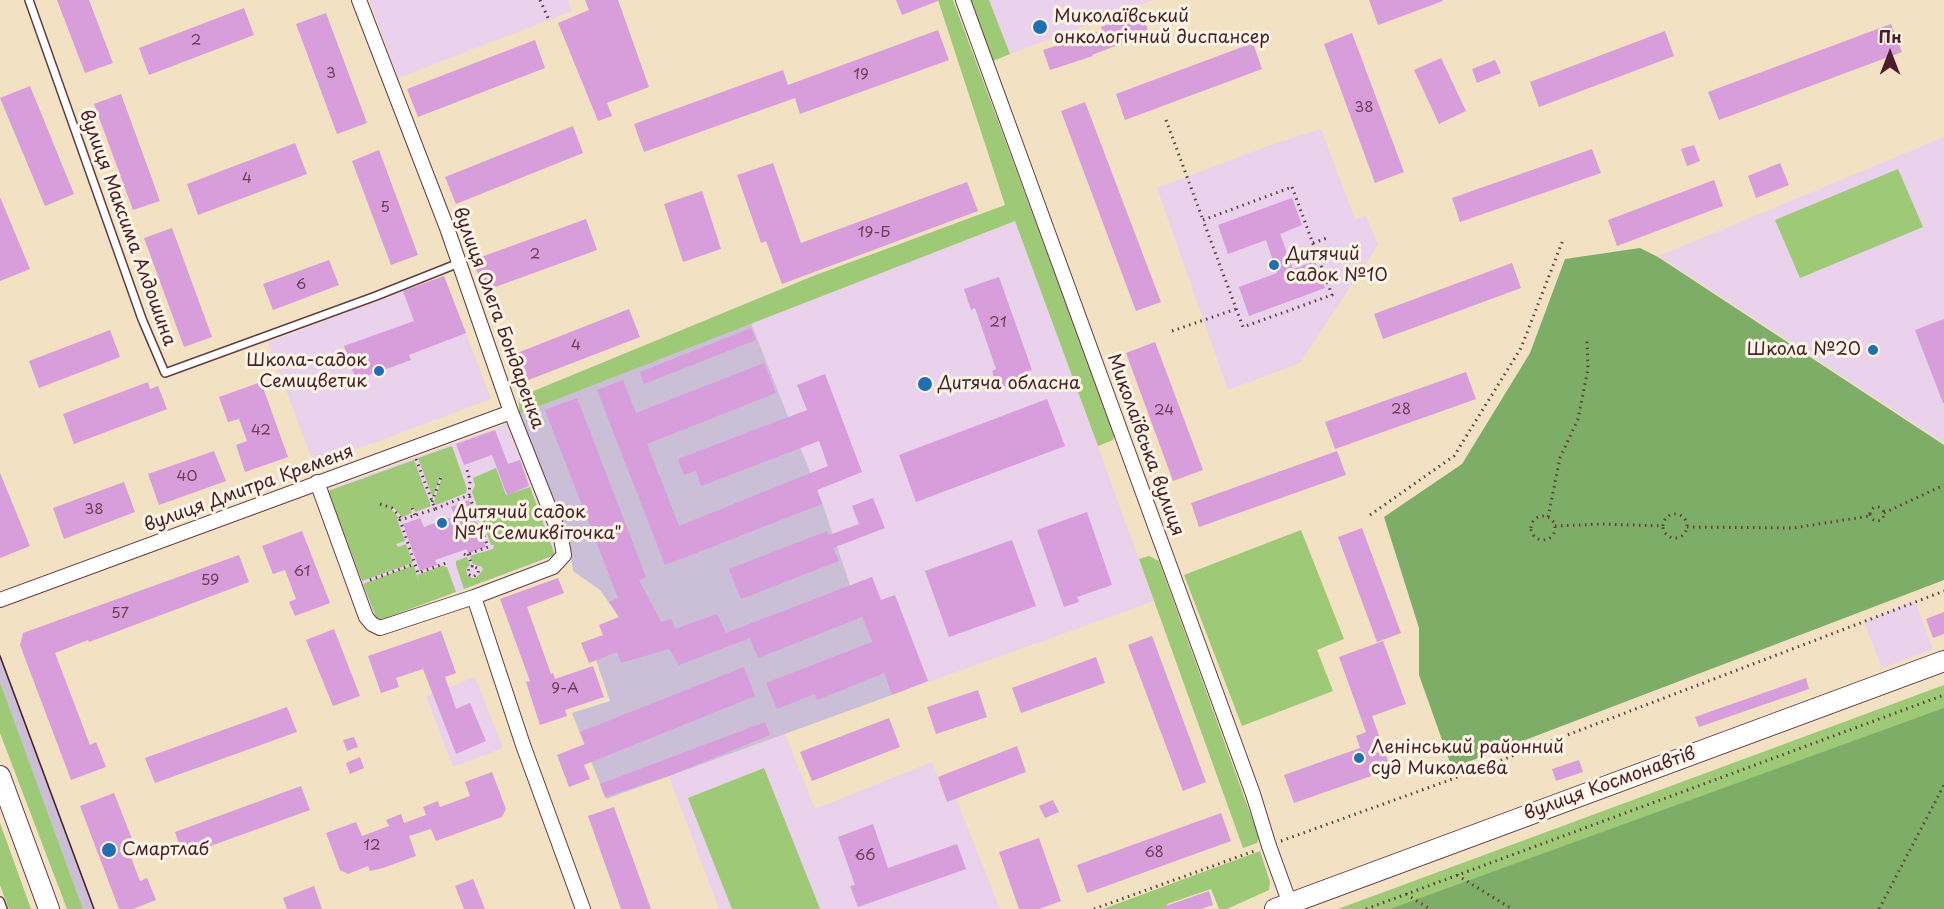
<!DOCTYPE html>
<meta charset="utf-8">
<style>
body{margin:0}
#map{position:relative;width:1944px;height:909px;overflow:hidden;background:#f3e1c4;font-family:"Playpen Sans",sans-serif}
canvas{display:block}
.north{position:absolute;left:1860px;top:24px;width:60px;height:60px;-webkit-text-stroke:4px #fcf5e5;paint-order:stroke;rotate:0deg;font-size:16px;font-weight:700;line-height:24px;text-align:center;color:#4a1f2b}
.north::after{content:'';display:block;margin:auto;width:21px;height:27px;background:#4a1f2b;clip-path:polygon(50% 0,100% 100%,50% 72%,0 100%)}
</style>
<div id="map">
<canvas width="1944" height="909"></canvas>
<div class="north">Пн</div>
</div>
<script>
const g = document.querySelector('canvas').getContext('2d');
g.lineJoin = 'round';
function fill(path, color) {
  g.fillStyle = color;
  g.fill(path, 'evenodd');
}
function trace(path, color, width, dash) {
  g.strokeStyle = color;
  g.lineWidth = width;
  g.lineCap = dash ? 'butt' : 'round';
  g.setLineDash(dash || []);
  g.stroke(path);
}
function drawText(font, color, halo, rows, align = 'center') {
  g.font = font + ' "Playpen Sans",sans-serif';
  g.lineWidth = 6;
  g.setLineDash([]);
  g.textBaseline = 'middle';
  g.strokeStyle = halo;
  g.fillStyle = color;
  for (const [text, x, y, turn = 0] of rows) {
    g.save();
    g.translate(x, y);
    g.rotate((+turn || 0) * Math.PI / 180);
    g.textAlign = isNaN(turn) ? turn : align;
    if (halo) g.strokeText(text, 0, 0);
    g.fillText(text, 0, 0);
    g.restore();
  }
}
const built = new Path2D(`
 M369,0H568L572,11L398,78Z
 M989,0H1153L1010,54Z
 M1321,129L1355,219L1366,216L1378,245L1300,363L1228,390L1157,188L1271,145Z
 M1944,137V443L1659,256Z
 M1016,221L1154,601L892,695L850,585L822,502L751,323Z
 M444,276L491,399L314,465L268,342Z
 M507,424L557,555L380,620L375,617L327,490Z
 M1915,601L1933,649L1882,668L1864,622Z
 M475,677L503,748L453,767L426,696Z
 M785,734L815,809L932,762L947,801L956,798L1000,909H719L669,776Z`);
const industrial = new Path2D(`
 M751,323L822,502L850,585L892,695L606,799L572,713L610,701L596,660L619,617L600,590L573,571L568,539L519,414Z
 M0,653L95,909H83L0,682Z`);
const green = new Path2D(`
 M938,0H953L1114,433L1113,440L1098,446L1015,221L519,414V397L813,276L1005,205Z
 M971,0H989L1010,54L993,61Z
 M1898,169L1923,227L1800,278L1775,220Z
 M452,446L467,489L466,493L436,505L434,501L442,477H440L433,498L418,458Z
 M414,460L431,506L415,512L413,507L410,508L412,513L402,517L393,507L391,509L399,518L397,519L405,541L396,544L398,547L406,544L413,563L362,581L328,491Z
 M496,468L506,495L530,487L555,555L464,589L456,565V561L467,557L470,565L466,569L467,575L472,578H476L483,570L482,567L473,564L470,556L493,549L494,545H491L472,492L475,485L473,478Z
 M1301,530L1344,639L1317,650L1333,691L1242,726L1184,575Z
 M1149,556L1159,561L1259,838L1257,843L1243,848L1139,559Z
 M414,565L419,584L417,575L441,566L447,567L456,592L380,620L376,617L363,584Z
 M0,682L83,909H67L0,733Z
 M1944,685V909H1338Z
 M764,768L820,909H732L688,798Z
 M0,823L31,909H9L0,885Z
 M1260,851L1270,882L1269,890L1227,909H1219L1211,889L1167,904L1168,909H1103Z`);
const forest = new Path2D(`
 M1640,248L1658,257L1944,445V580L1452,768L1419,675V628L1384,517L1462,464L1530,353L1565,259Z
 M1944,708V909H1390Z`);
const building = new Path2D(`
 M57,0H89L113,63L85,73Z
 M585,0H618L649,87L607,103L612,116L598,121L558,23L589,10Z
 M896,0H938V1L902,15Z
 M1369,0H1442L1443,1L1378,25Z
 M244,8L254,35L149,75L139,48Z
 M1141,12L1149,33L1092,55L1093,56L1050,70L1043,50L1087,36L1102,30L1101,27Z
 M326,13L367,123L337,134L296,24Z
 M1891,24L1902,52L1719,120L1708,92Z
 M938,30L949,60L800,114L795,98L644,152L634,124L783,70L788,85Z
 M1665,31L1674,56L1539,107L1530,82Z
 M1352,33L1404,172L1375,183L1324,44Z
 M535,40L545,68L418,117L407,89Z
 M1253,43L1262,69L1125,120L1116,94Z
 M1441,58L1466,111L1439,124L1414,70Z
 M1495,60L1501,73L1477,83L1472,69Z
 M30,86L74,194L45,206L0,98Z
 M121,94L160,201L133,210L94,104Z
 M1085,102L1161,302L1136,311L1061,111Z
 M573,126L583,153L456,204L445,177Z
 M295,143L307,174L198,215L187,184Z
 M1694,145L1700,161L1687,166L1681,149Z
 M1592,149L1601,173L1460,222L1452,198Z
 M379,150L418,255L391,265L352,161Z
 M773,163L801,243L967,182L978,211L782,284L766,241L761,243L737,175Z
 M1780,163L1789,185L1756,198L1748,176Z
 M1714,180L1723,206L1617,246L1608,220Z
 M702,191L721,249L683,262L664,204Z
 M0,197L30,269L0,281Z
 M1292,198L1302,225L1280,234L1293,269L1315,261L1325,288L1249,316L1239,287L1277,273L1266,240L1228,254L1218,225Z
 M586,219L597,250L484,291L473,260Z
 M172,228L212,337L184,347L144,238Z
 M329,260L339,285L273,310L263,284Z
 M1512,263L1521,288L1383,339L1374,314Z
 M444,276L466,333L409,355L411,360L356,380L344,346L414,321L403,291Z
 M999,277L1032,370L1029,371L1031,378L998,389L992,371L996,369L975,308L971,310L964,289Z
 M629,309L640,337L523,382L512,355Z
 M1944,319V403H1943L1915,330Z
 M751,328L756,340L644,384L640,372Z
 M110,330L120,357L39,388L29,361Z
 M1155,342L1203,470L1173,481L1126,353Z
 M764,363L776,393L647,444L679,526L828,466L819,441L701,486L696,471L684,475L678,459L807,410L797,385L825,374L862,472L817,490L822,504L665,565L597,390L623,380L636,413Z
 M1466,372L1476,399L1335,449L1325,422Z
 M148,382L150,389L158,386L167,409L74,444L63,414Z
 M261,382L288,457L245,472L236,445L247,441L239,419L228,422L219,397Z
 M577,398L646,577L639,580L661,622L671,619L675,629L717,614L726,633L872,577L881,600L895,595L928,681L892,695L884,673L817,700L815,694L777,709L766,683L872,642L862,617L758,658L750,638L679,665L669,649L621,663L617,652L589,663L581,643L603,635L599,625L619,617L609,602L618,598L545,410Z
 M1047,399L1065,446L916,502L899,455Z
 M495,430L508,464L520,460L529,486L507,495L492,455L464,465L456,444Z
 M214,451L226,481L159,505L148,474Z
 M1337,451L1346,475L1199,527L1191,503Z
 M0,473L30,546L0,558Z
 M124,482L135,512L64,539L53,508Z
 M873,498L885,528L833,548L839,561L741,599L729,569L827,531L829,535L859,524L852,506Z
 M469,500L486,547L468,553L467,549L435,560L437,565L420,571L403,524L420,518L424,527L455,516L451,507Z
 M1087,512L1112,585L1077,597L1079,602L1064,607L1037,530Z
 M1362,528L1401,633L1377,642L1338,537Z
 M302,531L330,603L295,616L289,602L296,599L285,570L273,574L262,546Z
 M1012,540L1036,606L949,637L925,571Z
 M239,555L249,582L89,642L88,640L55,653L90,745L96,742L106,767L71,780L20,645L23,633Z
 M558,578L564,593L527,607L551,674L553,673L555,679L593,666L604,697L565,710L567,716L540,725L526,682L530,681L500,599Z
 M1944,612V634L1933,638L1926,619Z
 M334,629L360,696L333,706L306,640Z
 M441,631L456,673L445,677L456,709L470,703L486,741L456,754L423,669L396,678L399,687L381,693L368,656Z
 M1152,636L1206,782L1183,791L1128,645Z
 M1383,641L1406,704L1372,716L1391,769L1294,803L1284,775L1360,748L1356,736L1366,732L1339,657Z
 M1096,657L1105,683L1021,713L1012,688Z
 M744,667L755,696L584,765L590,779L569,787L557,755L585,744L580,732Z
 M1806,678L1809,689L1699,727L1695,717Z
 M978,690L987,717L936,734L927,707Z
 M287,707L297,732L155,783L145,758Z
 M889,718L900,747L812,781L800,752Z
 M765,722L770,735L669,776L605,797L600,784Z
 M354,737L358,747L347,751L343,740Z
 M1017,746L1026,772L947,802L938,777Z
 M360,757L364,768L350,774L346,763Z
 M1579,760L1583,772L1556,781L1552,769Z
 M492,772L506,809L502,817L436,841L431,829L409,836L416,856L383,868L370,871L368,866L348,874L340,870L326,833L356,822L362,836L389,826L386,820L401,814L404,823L426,815L423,807L438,801L440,807L470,796L465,782Z
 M301,786L310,810L183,856L175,832Z
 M114,793L134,844L127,847L140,881L147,878L156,900L133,909H119L80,806Z
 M1053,800L1059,812L1045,818L1039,806Z
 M614,807L651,909H621L588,816Z
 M1221,813L1231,841L1087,893L1077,865Z
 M873,824L888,868L957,844L966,869L858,907L850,886L855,885L838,837Z
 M1039,838L1061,901L1039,909H1019L999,852Z
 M473,879L485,909H464L455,886Z
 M314,886L322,909H287L283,898Z
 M1209,891L1213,905L1201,909H1164L1163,907Z`);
const path = new Path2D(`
 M540,0L549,20
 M1166,120L1203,220
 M1292,187L1332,295L1243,327L1203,220Z
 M1313,243L1327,238
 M1172,331L1236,309
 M416,459L435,509L469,495L470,481L467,470
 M432,502L441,477
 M380,504L392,508L402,519
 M1870 514a7 7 0 1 1 14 0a7 7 0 1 1-14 0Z
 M412,508L415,515
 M435,509L400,520L418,573L449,562
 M1884,513L1944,485
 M1663 526a12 12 0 1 1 24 0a12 12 0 1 1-24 0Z
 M1370,515L1454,456L1521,348L1563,240
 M1531 528a12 12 0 1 1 24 0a12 12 0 1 1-24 0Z
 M1548,517L1560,458L1578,419L1588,369L1587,341
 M1555,526L1601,524L1663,526
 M1687,527L1793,528L1870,516
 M464,554L466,555L488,547L469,495
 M468,554L472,566L469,567L468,574L473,577L478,574L479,569L472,566
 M370,580L415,564
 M1281,841L1447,781L1944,591
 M1457,875L1512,909
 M1406,894L1430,909
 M1094,909L1257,850
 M1366,909L1944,695
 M1879,909L1944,785`);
const lane = new Path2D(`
 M29,0L142,319L165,373L376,296L459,263
 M0,901L3,909`);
const street = new Path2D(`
 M963,0L1253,794L1269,846L1290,904
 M317,482L366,617L372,624L380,628L474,597L553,567L564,555L561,538L511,412L447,228L359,0
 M474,597L523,745L583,909
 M0,600L511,412`);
const secondary = new Path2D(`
 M0,776L49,909
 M1275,909L1944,661`);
const tram = new Path2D(`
 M0,656L94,909`);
const markers = [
 [1040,27,8,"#1f6fb2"],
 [1274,265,6,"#1f6fb2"],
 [1873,350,6,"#1f6fb2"],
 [379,371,6,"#1f6fb2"],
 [925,384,8,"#1f6fb2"],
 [442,523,6,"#1f6fb2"],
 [1359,758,6,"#1f6fb2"],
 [109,850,8,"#1f6fb2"]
];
const numberNames = [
 ["2",196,41],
 ["3",331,74],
 ["19",861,75],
 ["38",1364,108],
 ["4",247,179],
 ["5",385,208],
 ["19-Б",874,233],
 ["2",535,255],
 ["6",301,285],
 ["21",998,323],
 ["4",576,346],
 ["28",1401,410],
 ["24",1164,411],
 ["42",261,431],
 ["40",187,477],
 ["38",94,510],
 ["61",302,572],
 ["59",210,581],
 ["57",120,614],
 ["9-А",565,689],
 ["12",372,846],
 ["68",1154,853],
 ["66",865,856]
];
const poiNames = [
 ["Миколаївський",1054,17],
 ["онкологічний диспансер",1054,38],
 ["Дитячий",1286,255],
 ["садок №10",1286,276],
 ["Школа №20",1861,350,"right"],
 ["Школа-садок",367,361,"right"],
 ["Семицветик",367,382,"right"],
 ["Дитяча обласна",938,384],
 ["Дитячий садок",454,513],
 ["№1\"Семиквіточка\"",454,534],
 ["Ленінський районний",1371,748],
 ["суд Миколаєва",1371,769],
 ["Смартлаб",122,850]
];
const streetNames = [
 ["вулиця Максима Алдошина",127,228,70],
 ["вулиця Олега Бондаренка",498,318,70],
 ["Миколаївська вулиця",1145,445,70],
 ["вулиця Дмитра Кременя",249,489,-20],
 ["вулиця Космонавтів",1610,784,-20]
];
fill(built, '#ead1ec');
fill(industrial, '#cabfd6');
fill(green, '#9ec976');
fill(forest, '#7ead67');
fill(building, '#d89ddb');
trace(lane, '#633c42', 10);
trace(street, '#633c42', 16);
trace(secondary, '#633c42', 22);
trace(path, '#633c42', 3, [1.5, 4.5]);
trace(lane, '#fff', 7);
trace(street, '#fff', 14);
trace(secondary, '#fff', 20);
trace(tram, '#4a1f2b', 1.5);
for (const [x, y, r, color] of markers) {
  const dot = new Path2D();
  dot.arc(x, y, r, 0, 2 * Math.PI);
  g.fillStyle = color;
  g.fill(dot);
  trace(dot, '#fcf5e5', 2);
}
drawText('15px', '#6e3e57', null, numberNames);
drawText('18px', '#4a1f2b', '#fcf5e5', poiNames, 'left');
drawText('18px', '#4a1f2b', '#fcf5e5', streetNames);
</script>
